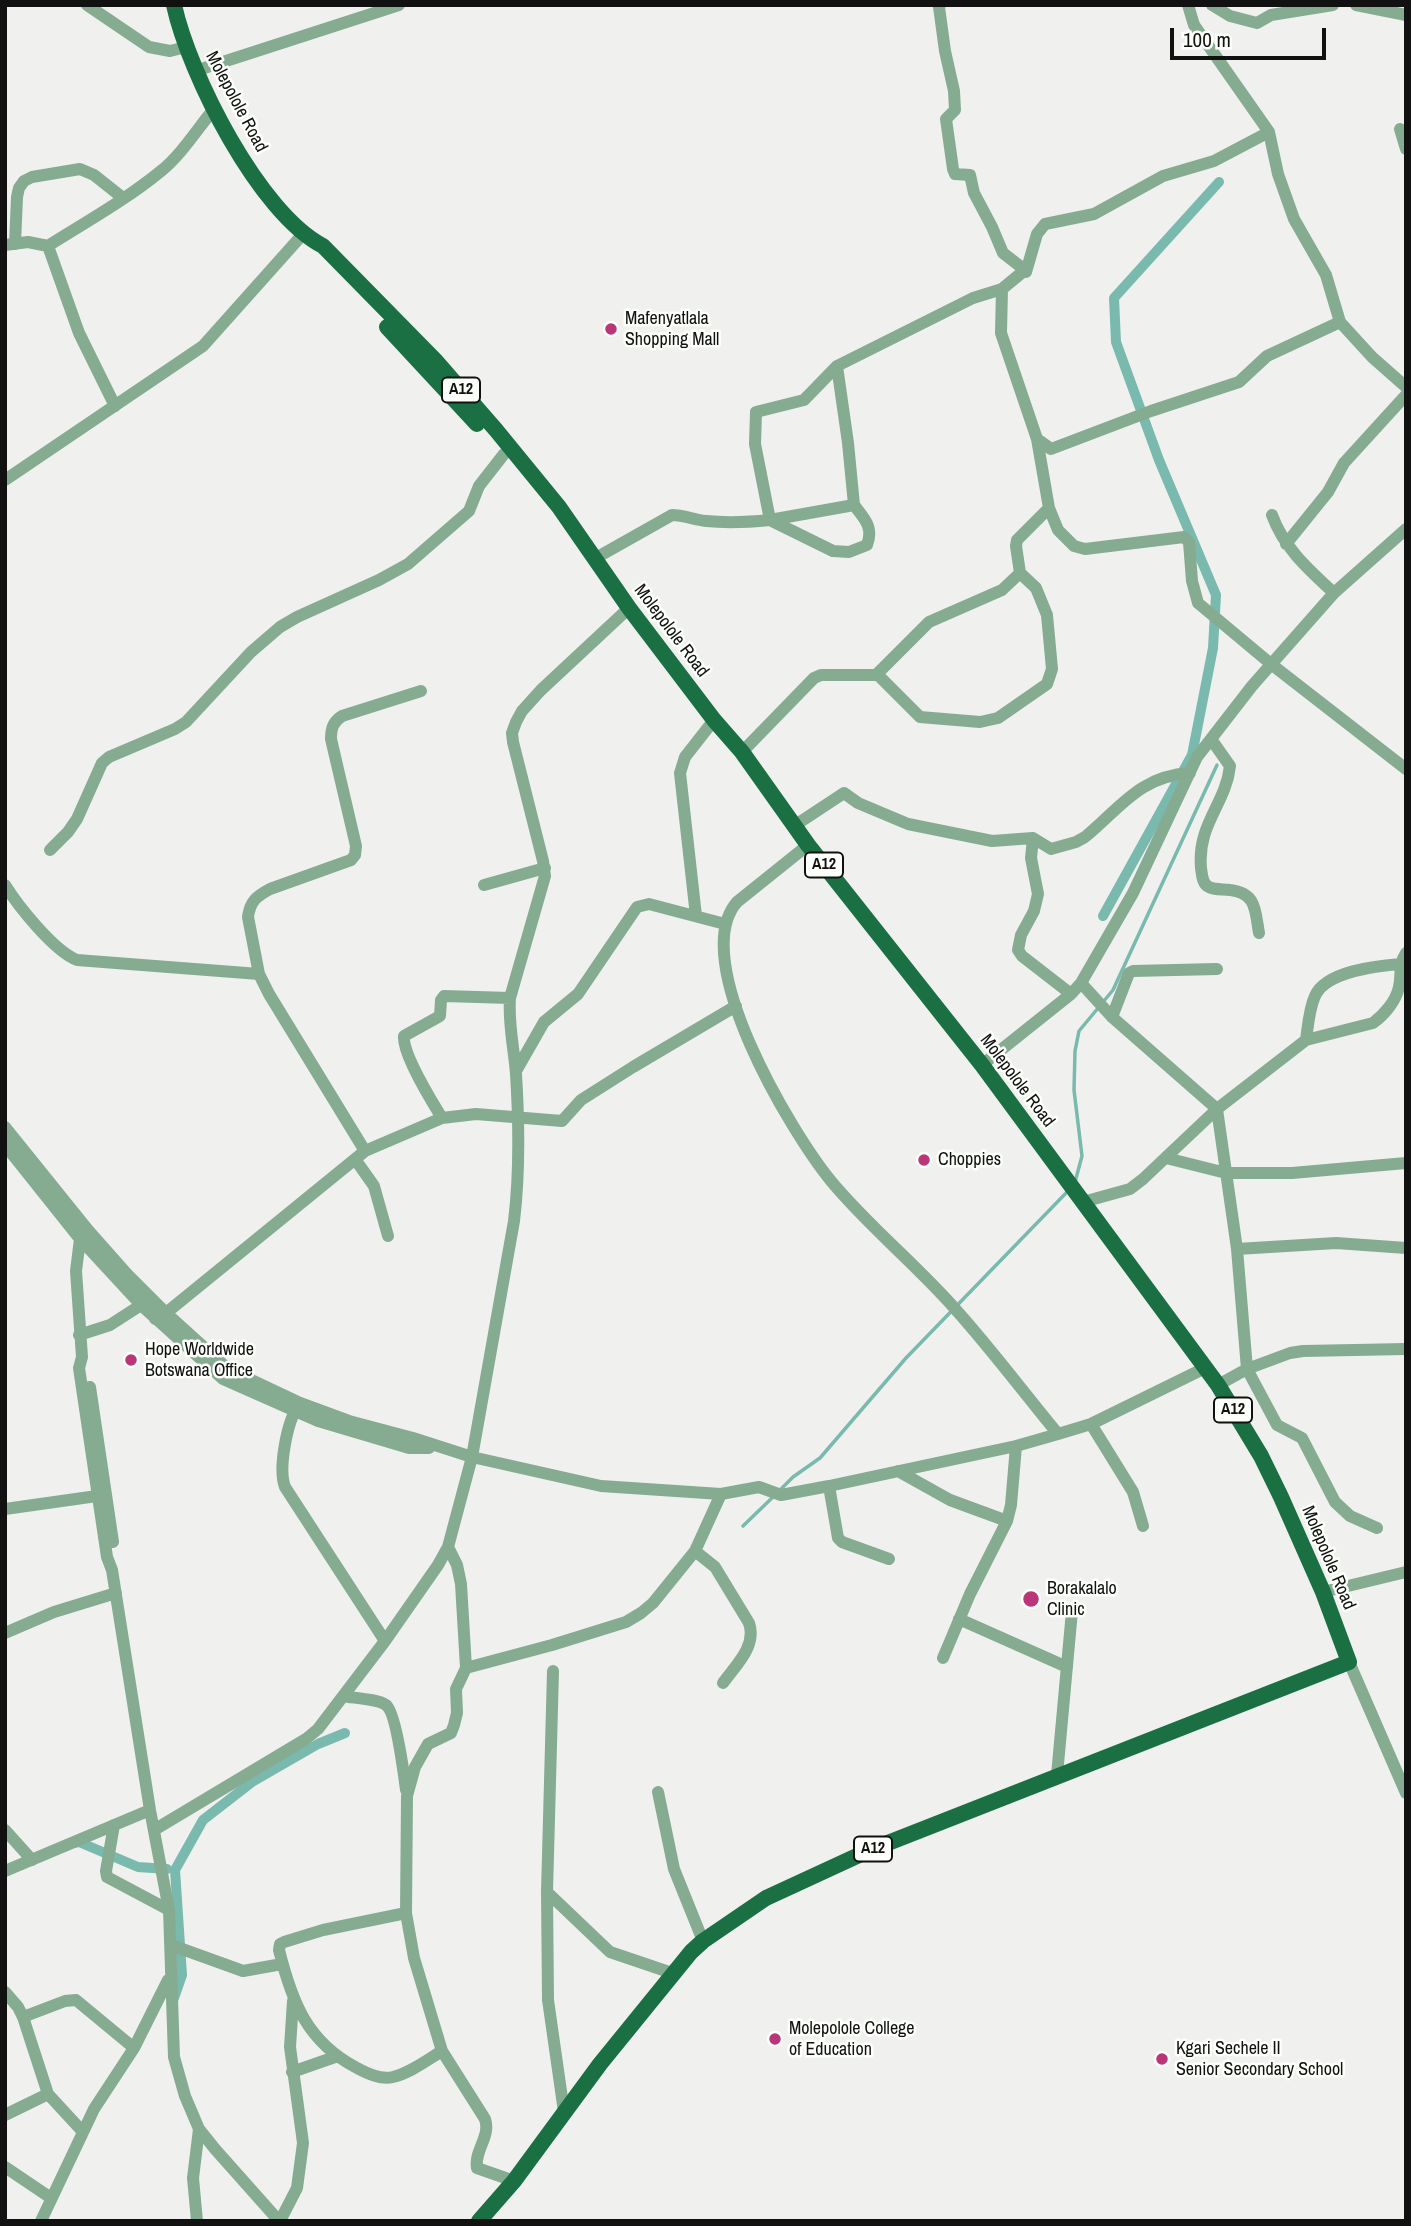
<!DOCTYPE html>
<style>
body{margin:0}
#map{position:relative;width:1411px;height:2226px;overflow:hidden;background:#f0f1ee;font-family:"Archivo Narrow",sans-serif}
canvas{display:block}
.frame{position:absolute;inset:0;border:7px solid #101110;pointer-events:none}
.scale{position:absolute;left:1170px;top:28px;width:156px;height:32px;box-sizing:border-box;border:4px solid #101110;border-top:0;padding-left:9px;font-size:21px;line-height:24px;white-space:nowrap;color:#101110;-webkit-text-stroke:5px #fdfffb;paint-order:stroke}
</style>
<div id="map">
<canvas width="1411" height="2226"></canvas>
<div class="frame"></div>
<div class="scale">100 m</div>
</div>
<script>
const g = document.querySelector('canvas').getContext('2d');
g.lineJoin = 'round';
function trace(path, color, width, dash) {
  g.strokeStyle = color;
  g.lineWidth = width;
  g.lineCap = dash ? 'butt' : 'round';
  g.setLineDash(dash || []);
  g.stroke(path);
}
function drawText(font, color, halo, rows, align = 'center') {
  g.font = font + ' "Archivo Narrow",sans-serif';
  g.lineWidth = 5;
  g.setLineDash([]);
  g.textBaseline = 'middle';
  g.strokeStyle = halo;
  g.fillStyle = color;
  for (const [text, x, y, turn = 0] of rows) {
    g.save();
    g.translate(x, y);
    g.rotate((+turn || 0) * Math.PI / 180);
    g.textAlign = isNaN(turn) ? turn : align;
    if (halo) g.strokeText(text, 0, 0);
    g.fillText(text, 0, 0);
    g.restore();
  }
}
const stream = new Path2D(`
 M1075,1182L1082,1156L1074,1090L1075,1051L1079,1031L1113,990L1217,765
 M780,1490L793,1477L820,1458L906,1358L1068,1191
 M743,1526L774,1496`);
const canal = new Path2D(`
 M1103,916L1192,755L1213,648L1216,595L1159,460L1116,342L1114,298L1219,182
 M73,1843L79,1842L138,1867L167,1869
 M174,1998L182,1975L175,1870L203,1820L252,1782L318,1744L345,1733`);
const minor = new Path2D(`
 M87,5L149,47L170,51L186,47
 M940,5L939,7L945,51L954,91L955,110L946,119L953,169L955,174L970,175L974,193L992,227L1003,253L1025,270
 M1188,5L1194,25L1269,132L1278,174L1294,219L1326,275L1340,322L1372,357L1406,387
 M1212,5L1230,16L1257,23L1271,15L1333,5
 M1356,5L1406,15
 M195,71L399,5
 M1400,129L1406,149
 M15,244L17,197L19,188L24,181L32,177L80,169L94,175L123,198
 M5,245L28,242L48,246C86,222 127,199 161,171C182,154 197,129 214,109
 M48,246L79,333L115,406
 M1002,289L1001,333L1037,439L1049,508L1058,530L1074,546L1085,549L1184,537L1189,542L1192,581L1198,603L1271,664L1406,769
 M837,366L848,443L854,505
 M1037,439L1051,449L1151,411L1239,382L1267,356L1340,322
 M5,480L203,346L303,234
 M1272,515C1284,548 1308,569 1334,593
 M1286,544L1328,492L1344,463L1406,395
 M594,559L672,515C684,515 694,520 706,521C726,523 750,522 770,520L854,505C864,518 874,527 867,545L849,552L833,551L770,520L755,444L756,412L804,400L837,366L973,298L1002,289L1025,270L1026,272L1037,234L1045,224L1094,214L1163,176L1214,161L1269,132
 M878,675L920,717L980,722L998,718L1047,684L1052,669L1047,615L1036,588L1020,573
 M1211,739L1230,766C1226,804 1197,824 1201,868C1202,874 1202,884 1209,887C1214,890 1224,889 1230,890C1257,893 1255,911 1259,933
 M742,752L814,678L821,675H878V673L929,622L1002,590L1020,573L1016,546L1017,540L1049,508
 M794,826L844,793L858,803L908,824L992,841L1033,838L1051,849L1076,842L1085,837C1121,807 1140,776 1190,773
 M1033,838L1031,858L1038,894L1034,911L1021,935L1018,950L1022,956L1071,994
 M808,845L737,902C687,959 791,1132 831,1181C869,1227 917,1265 957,1311C992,1350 1024,1393 1058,1434
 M50,850L68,832L77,819L102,763L109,757L175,729L186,722L251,652L280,627L297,617L379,580L408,564L469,511L479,486L504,454
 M5,885C18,906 54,951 77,960L259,974
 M484,885L545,868
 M696,916L680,773L685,757L714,720
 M1081,983L1112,1017L1217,1109L1237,1249L1247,1369L1277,1425L1302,1438L1335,1502L1350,1516L1377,1528
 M1112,1017L1129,973L1133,971L1217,969
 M1306,1040C1308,1026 1309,1009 1315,996C1326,971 1377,966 1400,964
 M982,1065L1071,994L1081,983L1133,893L1197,757L1252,686L1334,593L1406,529
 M516,1071L544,1022L578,994L637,907L649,904L725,924
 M442,1118C432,1102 402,1053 404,1036L440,1016L441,1000L444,996L510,998
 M5,1127L88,1230L127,1274L166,1313L228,1369L300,1403L349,1421L413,1438L472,1457L601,1486L721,1494L759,1487L781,1495L829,1486L1016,1446L1058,1434L1091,1424L1205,1368
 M5,1145L80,1239L141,1305L223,1379L318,1421L409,1448H429
 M365,1151L269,994L259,974L248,917C250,901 257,896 270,889L351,860L355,855L356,846L331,739C331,728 333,722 342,716L421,691
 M1166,1158L1226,1173H1292L1406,1163
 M355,1159L374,1186L388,1236
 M1083,1202L1130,1189L1143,1179L1217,1109L1306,1040L1373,1023C1384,1015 1396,1001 1399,987C1402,974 1398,965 1406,953
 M88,1230L80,1239L76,1271L82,1357L79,1368L107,1557L112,1570L150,1810L169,1910L174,2057L185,2096L199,2129L215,2149L279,2221
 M1237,1249L1336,1243L1406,1248
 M155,1319L166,1313L365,1151L442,1118L476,1114L562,1121L581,1100L633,1067L736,1006
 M79,1335L110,1325L141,1305
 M1218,1385L1247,1369L1290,1353L1303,1351L1406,1349
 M90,1387L113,1542
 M299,1405C287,1420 278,1469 285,1487L385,1641
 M1091,1424L1133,1492L1143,1526
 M898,1471L950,1500L1007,1521
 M829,1486L838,1538L842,1542L889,1559
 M5,1509L97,1496
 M448,1547L457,1565L461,1584L466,1668L456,1689L457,1713L454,1725L451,1733L428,1744L415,1767L407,1796L406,1913L414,1958L442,2051L485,2119C491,2137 474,2150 477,2168L514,2181
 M695,1551L715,1567L749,1623C757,1646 736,1665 723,1683
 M1323,1592L1406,1572
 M959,1619L1067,1667
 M5,1633L54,1612L116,1593
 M943,1658L970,1594L1007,1521L1011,1505L1016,1446
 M1349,1662L1406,1793
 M466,1668L552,1645L626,1622L641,1613L653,1603L695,1551L721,1494
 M553,1671L547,1892L548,2000L564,2112
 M343,1696C353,1698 378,1699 386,1705C396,1712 404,1775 406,1790
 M1057,1775L1072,1611
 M658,1792L674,1869L703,1941
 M114,1825L106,1871L107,1877L169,1910
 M5,1830L32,1860
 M154,1830L306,1739L318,1729L385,1641L438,1565L448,1547L472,1457L514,1221C520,1172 519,1122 516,1074C514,1048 508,1024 510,998L545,876L543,861L513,742L512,733L516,722L522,711L541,690L629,608
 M5,1871L150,1810
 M547,1892L610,1952L672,1973
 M406,1913L323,1930L284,1942L280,1944L279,1950C292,2002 307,2042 357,2068C368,2074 381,2080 393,2077C410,2073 427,2060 442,2051
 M171,1945L243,1971L282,1964
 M5,1992L18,2007L23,2017L48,2094L83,2132
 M23,2017L65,2001L76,2000L134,2048
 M292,2072L335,2057
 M5,2115L48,2094
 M5,2167L51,2198
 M41,2221L94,2109L134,2048L168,1980
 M197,2221L193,2178L199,2129
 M280,2221L297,2188L303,2143L290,2047L293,2001`);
const major = new Path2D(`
 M174,5C189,74 259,213 323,246L435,360L496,430L559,507L629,608L714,720L742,752L808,845L982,1065L1218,1385L1261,1456L1281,1497L1323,1592L1349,1662L870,1850L766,1898L703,1941L691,1952L600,2064L514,2181L479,2221
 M387,327L477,424`);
const markers = [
 [611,329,7,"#bb3579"],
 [924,1160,7,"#bb3579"],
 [131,1360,7,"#bb3579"],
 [1031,1599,9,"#bb3579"],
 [775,2039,7,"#bb3579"],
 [1162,2059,7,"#bb3579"]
];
const shields = [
 [461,390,38],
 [824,865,38],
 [1233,1410,38],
 [873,1849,38]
];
const shieldNames = [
 ["A12",461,390],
 ["A12",824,865],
 ["A12",1233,1410],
 ["A12",873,1849]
];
const streetNames = [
 ["Molepolole Road",236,102,62],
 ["Molepolole Road",671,631,53],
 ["Molepolole Road",1017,1081,53],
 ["Molepolole Road",1328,1558,67]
];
const poiNames = [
 ["Mafenyatlala",625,319],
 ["Shopping Mall",625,340],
 ["Choppies",938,1160],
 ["Hope Worldwide",145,1350],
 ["Botswana Office",145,1371],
 ["Borakalalo",1047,1589],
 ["Clinic",1047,1610],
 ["Molepolole College",789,2029],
 ["of Education",789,2050],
 ["Kgari Sechele II",1176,2049],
 ["Senior Secondary School",1176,2070]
];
trace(stream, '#7ab9ae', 3.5);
trace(canal, '#7ab9ae', 10);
trace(minor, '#85ac91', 12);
trace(major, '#1b7043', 16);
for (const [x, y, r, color] of markers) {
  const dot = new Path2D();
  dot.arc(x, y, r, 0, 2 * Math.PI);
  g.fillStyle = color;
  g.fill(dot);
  trace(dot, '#fdfffb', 2.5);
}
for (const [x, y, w] of shields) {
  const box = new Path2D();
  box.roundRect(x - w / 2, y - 12.5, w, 25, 5);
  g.fillStyle = '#fdfffb';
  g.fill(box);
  trace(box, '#101110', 2);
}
drawText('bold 16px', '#101110', null, shieldNames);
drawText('18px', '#101110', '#fdfffb', streetNames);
drawText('18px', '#101110', '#fdfffb', poiNames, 'left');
</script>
